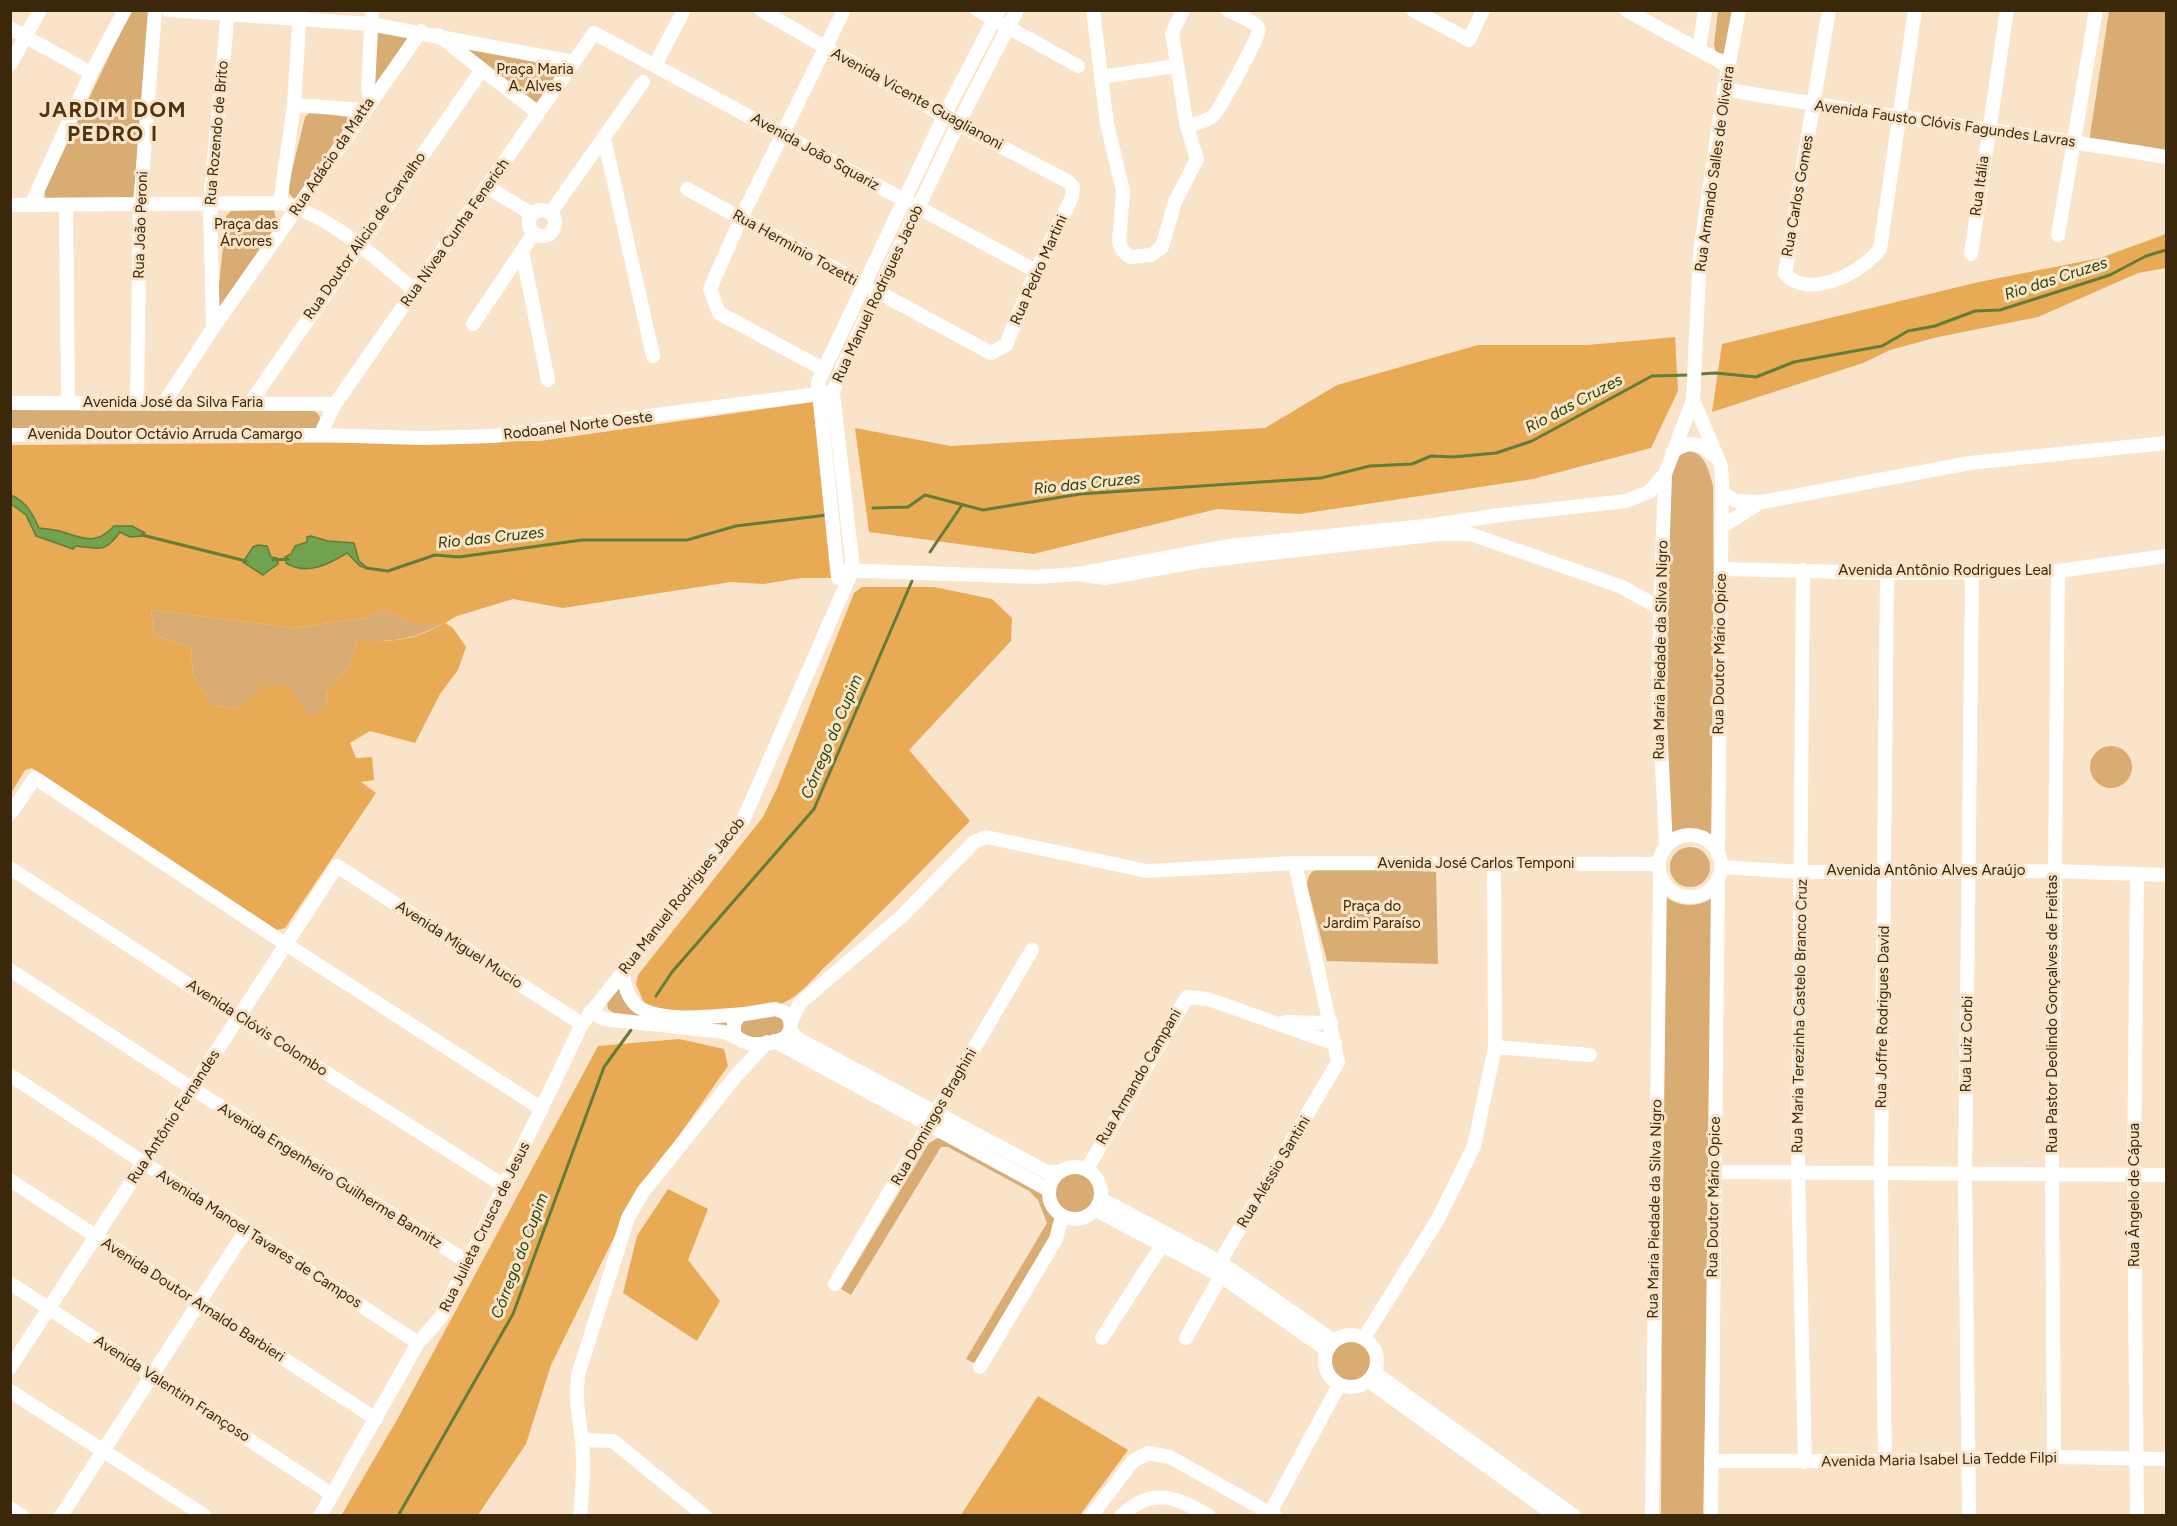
<!DOCTYPE html>
<meta charset="utf-8">
<style>
body{margin:0}
#map{position:relative;width:2177px;height:1526px;overflow:hidden;background:#f9e3c9;font-family:Figtree,sans-serif}
canvas{display:block}
.frame{position:absolute;inset:0;border:12px solid #3b2709;pointer-events:none}
</style>
<div id="map">
<canvas width="2177" height="1526"></canvas>
<div class="frame"></div>
</div>
<script>
const g = document.querySelector('canvas').getContext('2d');
g.lineJoin = 'round';
function fill(path, color) {
  g.fillStyle = color;
  g.fill(path, 'evenodd');
}
function trace(path, color, width, dash) {
  g.strokeStyle = color;
  g.lineWidth = width;
  g.lineCap = dash ? 'butt' : 'round';
  g.setLineDash(dash || []);
  g.stroke(path);
}
function drawText(font, color, halo, rows, align = 'center') {
  g.font = font + ' Figtree,sans-serif';
  g.lineWidth = 6;
  g.setLineDash([]);
  g.textBaseline = 'middle';
  g.strokeStyle = halo;
  g.fillStyle = color;
  for (const [text, x, y, turn = 0] of rows) {
    g.save();
    g.translate(x, y);
    g.rotate((+turn || 0) * Math.PI / 180);
    g.textAlign = isNaN(turn) ? turn : align;
    if (halo) g.strokeText(text, 0, 0);
    g.fillText(text, 0, 0);
    g.restore();
  }
}
const green = new Path2D(`
 M131,11H149L136,197L46,199L44,191Z
 M1718,11H1736L1725,54L1716,52L1714,45Z
 M2109,11H2166V154L2089,142Z
 M376,30L412,35L373,91Z
 M455,45L561,63L564,67L540,103H536Z
 M311,112L355,118L297,198H293L287,191L305,117Z
 M274,210L276,221L272,235L221,309L217,306L226,216L231,211Z
 M11,410L314,411C322,416 322,421 318,429L11,430Z
 M1688,451C1706,453 1708,470 1713,485L1715,841C1699,827 1681,827 1665,840L1670,466L1676,455Z
 M384,609L411,623H444C409,641 397,641 358,641L349,666L328,691L326,706L309,718L264,686L238,709L213,705L193,676L191,648L154,635L151,610L294,628L366,618Z
 M2090 767a21 21 0 1 1 42 0a21 21 0 1 1-42 0Z
 M1670 867a20 20 0 1 1 40 0a20 20 0 1 1-40 0Z
 M1338,867L1436,872L1438,964L1327,961L1307,885C1309,866 1322,868 1338,867Z
 M1664,896C1681,908 1699,908 1715,896L1703,1515H1661Z
 M619,989L634,1008L731,1020L729,1029L614,1013L608,1009L607,1003Z
 M775,1014L786,1021L784,1033L753,1040L743,1038L738,1025L741,1021Z
 M940,1137L1048,1194L1058,1225L976,1364L966,1359L1047,1223L1038,1200L1029,1191L948,1147H941L851,1295L841,1289L929,1143Z
 M1053 1193a22 22 0 1 1 44 0a22 22 0 1 1-44 0Z
 M1329 1361a22 22 0 1 1 44 0a22 22 0 1 1-44 0Z`);
const forest = new Path2D(`
 M2166,234V268L2138,273L2038,317L1938,337L1890,350L1863,363L1712,412L1722,344L1979,282L2100,258Z
 M1675,337L1678,391L1651,448L1533,479L1300,514L1217,509L1033,554L869,532L855,428L951,446L1265,428L1337,385L1478,345H1588Z
 M813,402L832,578H801L763,584L731,582L563,608L513,599L457,616L445,623L453,628L466,647L458,670L440,694L415,743L370,731L350,743L356,758L372,757L374,780L361,782L376,793L285,928L277,930L267,925L32,768L25,770L11,793V445L540,441ZM384,609L411,623L443,624C409,642 396,641 358,641L349,666L328,691L326,706L309,718L289,686H264L238,709L213,705L193,676L191,648L154,635L151,610L294,628L366,618Z
 M862,587H934L992,599L1012,618L1011,641L909,750L970,821C923,869 877,917 828,964C815,976 800,996 783,1003C753,1014 673,1017 644,1003L636,984L638,975L763,817L778,786L854,593Z
 M679,1039L724,1049L728,1066L630,1205L551,1365L526,1444L478,1515L341,1516L398,1418L598,1046Z
 M668,1189L708,1209L688,1260L720,1301L697,1341L623,1293L637,1236Z
 M1038,1396L1128,1450L1080,1515H961Z`);
const water = new Path2D(`
 M11,495C26,502 32,512 39,528C46,529 55,529 63,532C84,539 97,545 114,526H132L145,533L143,536L130,537L120,532C105,553 100,549 76,546L73,549L36,536L26,515L11,504Z
 M311,536L328,541L354,543L359,561L369,569L360,566L347,553C329,564 307,576 286,563L285,557L291,554L295,546L307,542V537Z
 M258,545L267,546L271,557L277,558L278,564L263,575L243,562L253,547Z`);
const stream = new Path2D(`
 M1699,374L1716,373L1756,377L1794,362L1882,346L1908,331L1935,326L1975,311L2000,310L2110,275L2146,256L2166,250
 M873,508L908,507L925,495L983,510L1080,494L1321,478L1370,466L1412,464L1431,456L1453,457L1496,453L1532,441L1652,376L1690,375
 M142,535L246,561
 M930,552L962,505
 M273,560L288,559
 M366,568L388,571L435,555L459,557L582,540H687L736,526L827,515
 M656,996L672,972L814,809L912,581
 M398,1516L513,1314L604,1067L631,1030`);
const minor = new Path2D(`
 M168,10L370,24L574,62
 M977,10L1078,66
 M1093,10L1107,124L1123,191L1119,242L1122,250L1130,257L1151,255L1162,247L1175,202L1197,159L1187,127L1172,33L1183,10
 M1413,10L1469,40L1483,10
 M1626,10L1730,67
 M1829,10L1785,274C1810,300 1861,273 1880,249L1915,10
 M10,28L91,73
 M438,35L538,113
 M1699,50L1705,10
 M10,65L40,10
 M655,65L684,10
 M1101,77L1175,66
 M1724,89C1871,115 2019,132 2166,157
 M371,100L368,89L372,10
 M294,105L365,110
 M1187,127C1195,124 1205,122 1213,116C1219,111 1260,35 1259,30C1257,21 1236,15 1228,10
 M604,138L653,356
 M487,187L532,214
 M687,189L991,353L1006,345L1036,271L1072,197L1073,187L1067,181L958,124L761,10
 M280,203L294,105L300,10
 M10,205L280,203C331,215 375,258 414,290
 M31,205L91,73L125,10
 M66,205L68,403
 M529 223a13 13 0 1 1 26 0a13 13 0 1 1-26 0Z
 M551,212L643,82
 M2058,235L2096,10
 M522,251L548,380
 M1971,254L2007,10
 M473,324L534,233
 M213,328L210,203L228,10
 M823,369L719,313L710,289L741,218L844,10
 M1693,400L1721,466L1722,479L1718,854
 M10,403L335,404
 M137,403L140,205L155,10
 M164,403L213,328L421,31
 M250,403L481,71
 M10,435H320L422,438L494,436L833,392
 M320,435L335,404L594,33L1036,271
 M1672,453C1686,440 1699,442 1713,455
 M1722,493L1736,501L1762,502L1970,463L2166,443
 M1723,526L1759,503
 M1722,569L1887,573L2058,571L2166,556
 M838,570L1036,577L1078,574L1229,546L1434,525L1500,515L1626,501L1649,492L1665,474
 M1803,570L1798,1172L1805,1462
 M1083,575L1105,578L1195,562L1279,552L1440,534H1470L1620,586L1660,608
 M838,578L818,382L944,116L999,10
 M10,814L35,778L284,943L542,1109
 M1659 866a31 31 0 1 1 62 0a31 31 0 1 1-62 0Z
 M1666,847L1658,682L1665,474L1693,400L1700,253L1724,89L1739,10
 M1721,867L1801,872L2054,871L2166,875
 M10,868L238,1017L506,1187
 M2137,874L2134,1174L2137,1516
 M10,970L193,1089L469,1263
 M623,973C624,983 627,995 634,1003C654,1025 716,1016 743,1014
 M775,1009L786,1013C792,1021 793,1030 785,1038C769,1045 746,1049 734,1034V1024L739,1015Z
 M590,1012L604,1019L724,1032L737,1038
 M791,1022L800,1003L902,916L974,842L986,837L1147,871L1295,863L1658,864
 M1285,1022L1331,1023
 M790,1031L798,1039L1047,1172H1059
 M775,1041L1049,1190
 M1495,1047L1590,1055
 M10,1075L418,1343
 M1049 1193a26 26 0 1 1 52 0a26 26 0 1 1-52 0Z
 M1087,1169L1187,997L1208,999L1335,1044
 M1715,1172L2166,1175
 M10,1180L376,1419
 M1101,1199L1220,1262L1334,1341
 M1096,1210L1221,1276L1327,1350
 M1220,1262L1338,1062L1295,863
 M10,1283L333,1495
 M835,1284L1032,950
 M1325 1361a26 26 0 1 1 52 0a26 26 0 1 1-52 0Z
 M1102,1338L1162,1245
 M1186,1338L1221,1276
 M1364,1338L1438,1219L1474,1146L1495,1047L1494,865
 M980,1367L1056,1239L1062,1216
 M10,1368L337,866L582,1024
 M1375,1373L1574,1516
 M1369,1381L1556,1516
 M10,1391L205,1516
 M582,1440L613,1441L705,1516
 M2054,1457L2052,1173L2058,571
 M1711,1461H1885L2054,1457L2166,1459
 M1885,1461L1881,1174L1887,573
 M10,1508L22,1516
 M1270,1513L1339,1385
 M61,1516L246,1230
 M320,1516L418,1343L441,1317L582,1024L744,818L853,569L833,392L841,370L958,124L1017,10
 M580,1516C583,1490 584,1466 582,1440C579,1414 575,1403 578,1375L628,1218L643,1192L736,1076L767,1042
 M1091,1516L1133,1461L1148,1453L1170,1457L1275,1516
 M1121,1516C1152,1486 1177,1497 1209,1516
 M1652,1516L1660,875
 M1711,1516L1718,879
 M1969,1516L1965,1173L1972,573`);
const parkNames = [
 ["Praça Maria",535,70],
 ["A. Alves",535,87],
 ["Praça das",246,225],
 ["Árvores",246,242],
 ["Praça do",1372,907],
 ["Jardim Paraíso",1372,924]
];
const streetNames = [
 ["Avenida Vicente Guaglianoni",917,99,29],
 ["Avenida Fausto Clóvis Fagundes Lavras",1945,124,8],
 ["Rua Rozendo de Brito",217,133,-85],
 ["Avenida João Squariz",815,152,29],
 ["Rua Adácio da Matta",332,157,-56],
 ["Rua Armando Salles de Oliveira",1715,169,-82],
 ["Rua Itália",1980,186,-82],
 ["Rua Carlos Gomes",1798,196,-80],
 ["Rua João Peroni",141,225,-88],
 ["Rua Nívea Cunha Fenerich",455,233,-55],
 ["Rua Doutor Alicio de Carvalho",365,236,-55],
 ["Rua Herminio Tozetti",795,248,29],
 ["Rua Pedro Martini",1039,270,-66],
 ["Rua Manuel Rodrigues Jacob",878,294,-65],
 ["Avenida José da Silva Faria",173,403],
 ["Rodoanel Norte Oeste",578,426,-7],
 ["Avenida Doutor Octávio Arruda Camargo",165,435],
 ["Avenida Antônio Rodrigues Leal",1945,571],
 ["Rua Maria Piedade da Silva Nigro",1661,650,-89],
 ["Rua Doutor Mário Opice",1720,654,-89],
 ["Avenida José Carlos Temponi",1476,864],
 ["Avenida Antônio Alves Araújo",1926,871],
 ["Rua Manuel Rodrigues Jacob",682,896,-52],
 ["Avenida Miguel Mucio",459,945,33],
 ["Rua Pastor Deolindo Gonçalves de Freitas",2053,1014,-90],
 ["Rua Maria Terezinha Castelo Branco Cruz",1800,1016,-89],
 ["Rua Joffre Rodrigues David",1883,1017,-89],
 ["Avenida Clóvis Colombo",257,1028,33],
 ["Rua Luiz Corbi",1967,1044,-89],
 ["Rua Armando Campani",1139,1077,-60],
 ["Rua Antônio Fernandes",174,1117,-57],
 ["Rua Domingos Braghini",934,1117,-60],
 ["Rua Aléssio Santini",1274,1172,-59],
 ["Avenida Engenheiro Guilherme Bannitz",330,1176,32],
 ["Rua Ângelo de Cápua",2135,1195,-90],
 ["Rua Doutor Mário Opice",1714,1197,-89],
 ["Rua Maria Piedade da Silva Nigro",1655,1209,-89],
 ["Rua Julieta Crusca de Jesus",485,1227,-64],
 ["Avenida Manoel Tavares de Campos",259,1239,33],
 ["Avenida Doutor Arnaldo Barbieri",193,1300,33],
 ["Avenida Valentim Françoso",172,1389,33],
 ["Avenida Maria Isabel Lia Tedde Filpi",1939,1460,-1]
];
const waterNames = [
 ["Rio das Cruzes",2056,279,-18],
 ["Rio das Cruzes",1574,404,-28],
 ["Rio das Cruzes",1087,484,-6],
 ["Rio das Cruzes",491,538,-6],
 ["Córrego do Cupim",832,737,-67],
 ["Córrego do Cupim",520,1256,-69]
];
const districtNames = [
 ["JARDIM DOM",113,111],
 ["PEDRO I",113,135]
];
fill(green, '#d8ac72');
fill(forest, '#e8aa54');
fill(water, '#72a24e');
trace(water, '#627d39', 1.5);
trace(stream, '#627d39', 3);
trace(minor, '#fff', 14);
drawText('15px', '#402801', '#f9e3c9', parkNames);
drawText('15px', '#3b2709', '#f9e3c9', streetNames);
drawText('italic 16px', '#254405', '#f9e3c9', waterNames);
g.letterSpacing = '1.5px';
drawText('bold 21px', '#4f350f', '#f9e3c9', districtNames);
g.letterSpacing = '0px';
</script>
